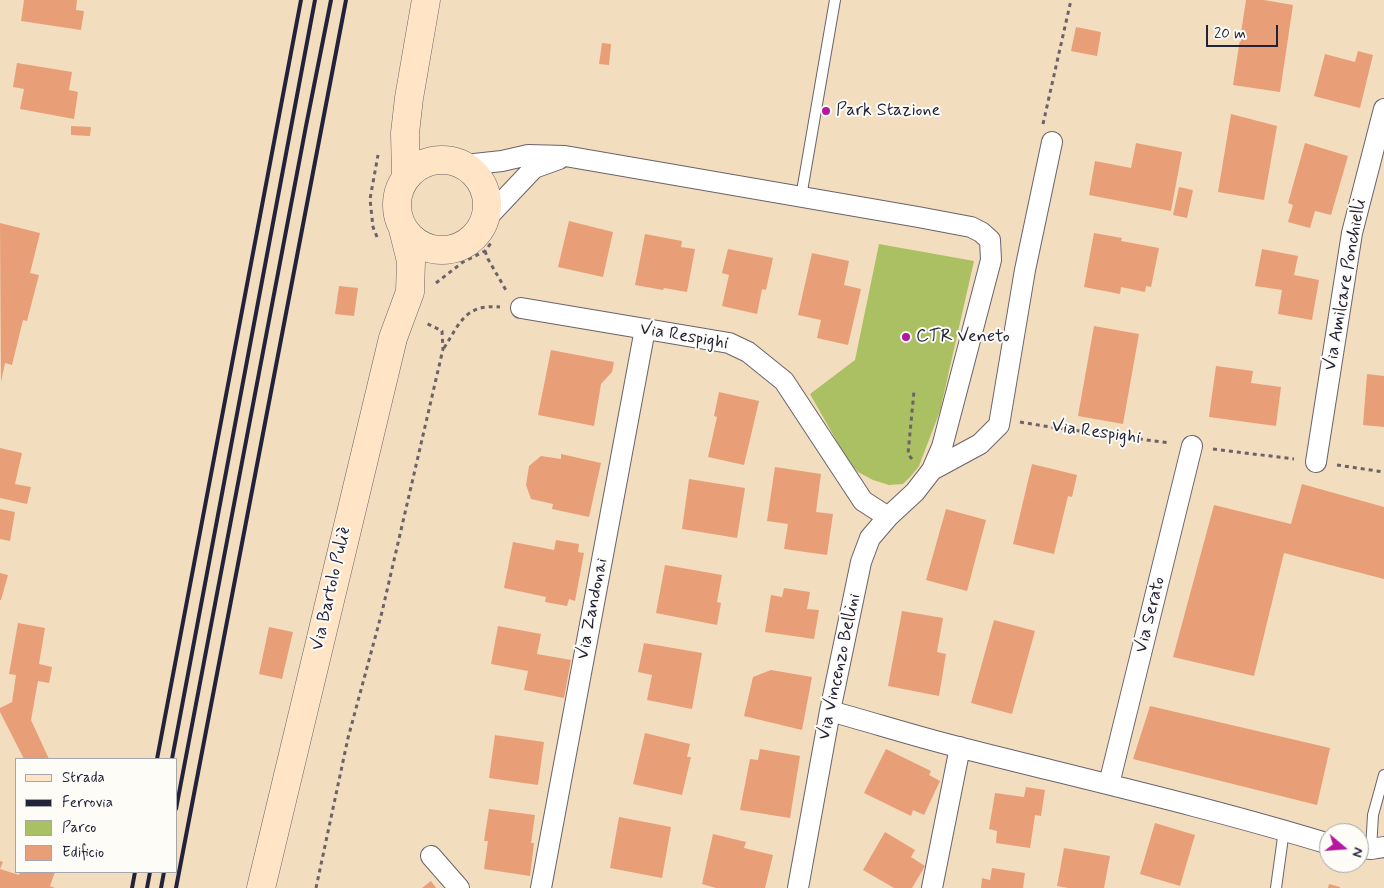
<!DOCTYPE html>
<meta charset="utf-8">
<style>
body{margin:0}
#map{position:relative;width:1384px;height:888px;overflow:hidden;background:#f3ddbf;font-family:Mynerve,sans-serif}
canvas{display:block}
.legend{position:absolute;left:15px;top:758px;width:162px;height:115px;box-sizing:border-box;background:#fdfcf7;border:1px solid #a5a5ac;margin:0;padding:6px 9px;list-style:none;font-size:15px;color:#22223b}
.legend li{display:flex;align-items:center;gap:10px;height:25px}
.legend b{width:25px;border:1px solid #a5a5ac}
.north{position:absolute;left:1319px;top:823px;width:50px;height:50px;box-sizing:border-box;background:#fdfcf7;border:1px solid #a5a5ac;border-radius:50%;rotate:108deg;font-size:14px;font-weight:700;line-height:20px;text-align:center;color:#22223b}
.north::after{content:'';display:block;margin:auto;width:18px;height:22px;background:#b5179e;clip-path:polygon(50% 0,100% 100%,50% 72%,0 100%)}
.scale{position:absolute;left:1206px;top:25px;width:72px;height:22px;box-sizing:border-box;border:2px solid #22223b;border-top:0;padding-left:6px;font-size:15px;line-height:18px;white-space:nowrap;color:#22223b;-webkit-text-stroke:4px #fdfcf7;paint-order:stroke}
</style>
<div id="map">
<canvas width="1384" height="888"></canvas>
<ul class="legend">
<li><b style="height:6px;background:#ffe4c6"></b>Strada</li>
<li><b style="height:6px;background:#22223b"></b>Ferrovia</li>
<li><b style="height:14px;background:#abbf63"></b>Parco</li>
<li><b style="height:14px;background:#e89f78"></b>Edificio</li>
</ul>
<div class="north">N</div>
<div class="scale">20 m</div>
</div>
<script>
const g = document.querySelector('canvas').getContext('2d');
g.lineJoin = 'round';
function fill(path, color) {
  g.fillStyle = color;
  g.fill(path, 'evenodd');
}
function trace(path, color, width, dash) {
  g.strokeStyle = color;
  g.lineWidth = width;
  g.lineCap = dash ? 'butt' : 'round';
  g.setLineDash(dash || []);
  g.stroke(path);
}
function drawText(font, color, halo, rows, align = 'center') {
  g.font = font + ' Mynerve,sans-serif';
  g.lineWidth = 4;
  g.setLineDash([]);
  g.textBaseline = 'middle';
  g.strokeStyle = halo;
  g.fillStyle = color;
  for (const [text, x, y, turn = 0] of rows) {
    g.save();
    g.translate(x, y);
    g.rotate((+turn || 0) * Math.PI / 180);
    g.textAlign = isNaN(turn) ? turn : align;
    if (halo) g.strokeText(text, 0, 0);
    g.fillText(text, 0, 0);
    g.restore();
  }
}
const green = new Path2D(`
 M879,244L974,261L940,411L919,466L911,476L903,484L889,485L873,480L858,472L848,461L810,394L855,360Z`);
const building = new Path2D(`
 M24,0H77L76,10L84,11L81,30L21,21Z
 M1246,0H1264L1293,5L1280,92L1233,85Z
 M1076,27L1101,32L1097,56L1071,51Z
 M602,43L611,44L609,65L599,64Z
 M1358,51L1373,55L1360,108L1314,96L1325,54L1355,62Z
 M17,63L72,72L69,90L78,92L74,119L20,109L24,89L13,87Z
 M1231,114L1277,126L1264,200L1218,192Z
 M71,126L91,127L90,136L71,135Z
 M1136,143L1182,152L1171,211L1089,195L1095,161L1131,168Z
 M1305,143L1348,156L1331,215L1315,211L1310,228L1288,222L1293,205L1288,203Z
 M1179,187L1193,190L1187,218L1173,215Z
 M569,221L613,232L603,277L558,267Z
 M0,223L40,233L30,273L39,275L27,321L23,320L12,365L5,363L1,382Z
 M1094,233L1122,238L1121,241L1159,248L1151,287L1146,286L1145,292L1121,287L1120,294L1084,287Z
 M645,234L682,241L681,247L695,249L687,292L664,288L663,290L635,285Z
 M728,249L773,258L766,290L762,289L757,314L722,306L729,275L722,273Z
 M1262,249L1298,256L1294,275L1319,280L1312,320L1278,314L1282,290L1255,286Z
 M812,253L849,261L844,285L861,289L848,345L817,338L821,320L798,315Z
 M339,286L358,288L354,316L335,314Z
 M1094,326L1139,334L1123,424L1078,416Z
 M551,350L614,362L612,372L601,384L594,426L538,415Z
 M1216,366L1253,371L1251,383L1281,387L1276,426L1209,417Z
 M1367,374L1384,376V427L1363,425Z
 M719,392L759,401L744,465L708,457L717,417L714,416Z
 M0,448L22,453L15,484L31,487L27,504L0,498Z
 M561,454L601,463L589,517L552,509L553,504L531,499L526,485L529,466L541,456L561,459Z
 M1032,464L1077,475L1072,497L1068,496L1054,554L1013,544Z
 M775,467L821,474L816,512L833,514L827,555L784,549L788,524L767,521Z
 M689,479L745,488L737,538L682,529Z
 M1302,484L1384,507V579L1284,553L1254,676L1173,657L1214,505L1291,524Z
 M0,509L15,512L10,541L0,539Z
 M946,509L986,520L967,591L926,580Z
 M556,540L579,544L578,552L584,553L575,601L569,599L567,606L545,602L546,597L504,588L513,542L554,550Z
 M665,565L722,575L717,602L721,603L717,625L656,613Z
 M0,573L8,575L1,600H0Z
 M784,588L810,592L807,609L819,610L814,639L765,632L771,595L782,597Z
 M902,611L943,618L937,652L946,654L939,696L888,686Z
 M994,620L1035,631L1012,714L971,703Z
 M18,623L45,628L39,664L52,667L49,683L38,681L31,720L49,759H24L0,712V708L12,702L16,675L9,674Z
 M498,626L541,634L537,654L571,660L564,698L524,690L528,671L491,664Z
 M269,627L293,632L282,679L259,674Z
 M644,643L702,653L692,709L647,700L652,675L638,672Z
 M771,670L812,677L802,730L744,716L753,677Z
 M1150,706L1330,748L1317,805L1133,759Z
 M645,733L690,744L687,757H691L682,795L633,784Z
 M495,735L544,742L538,785L489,778Z
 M760,749L800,756L790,818L740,810L750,759L758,760Z
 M886,749L931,771L929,775L940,781L924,815L913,810L911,816L864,793Z
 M1026,787L1045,790L1041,816L1035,815L1030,848L996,843L997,831L989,829L995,793L1024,797Z
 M489,809L535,815L531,843H534L530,876L484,869L488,841H484Z
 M619,817L671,827L662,878L610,868Z
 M1155,823L1195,835L1180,886L1140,874Z
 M885,832L915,850L911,857L925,866L912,888H894L863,870Z
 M713,834L746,842L744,848L773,855L765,888H716L702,884Z
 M1064,848L1110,856L1104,888H1068L1057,886Z
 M0,861L3,862L0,869L19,875L20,872H55L50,886L55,888H0Z
 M992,868L1025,873L1023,888H981L982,878L990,880Z
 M431,881L436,888H422Z
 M1329,884L1340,887V888H1328Z`);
const path = new Path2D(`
 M1043,124L1071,0
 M377,237L373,227L370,199L378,155
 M485,251L488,259L507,292
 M436,283L463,262L485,251L491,243
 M444,348C460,323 465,304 500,307
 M1020,422L1050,427L1170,443
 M1213,449L1294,459
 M912,459L908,454L914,391
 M1337,465L1384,472
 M316,888L348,738L382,612L443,349L442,331L426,323`);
const lane = new Path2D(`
 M801,197L835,0
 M1371,849L1373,815L1384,775
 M1276,888L1284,830`);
const street = new Path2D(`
 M465,165L502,161L528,155L565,156L918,217L971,227L981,232L990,240L991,260L942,447L932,470L915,492L888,517L870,538L861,562L830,711L798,888
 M484,221L534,168L559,159
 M521,308L729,343L748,352L784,381L863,501L888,517
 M1316,462L1352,233L1384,109
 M932,470L980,444L999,425L1025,270L1052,142
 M830,711C874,723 917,737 962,748C1084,779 1208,807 1329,844
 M1109,784L1192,446
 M1359,848L1371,849L1384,847
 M431,856L459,888
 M541,888L645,329
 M932,888L960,747`);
const secondary = new Path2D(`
 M397 205a45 45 0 1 1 90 0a45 45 0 1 1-90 0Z
 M406,177L405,133L409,98L426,0
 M261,888L393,338L410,292L411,261L403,229`);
const rail = new Path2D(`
 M157,759L301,0
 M172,759L315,0
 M176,809L306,126L331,0
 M132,888L135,872
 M147,888L150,872
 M161,888L164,872
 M176,888L346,0`);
const markers = [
 [826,111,5,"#b5179e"],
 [906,337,5,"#b5179e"]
];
const poiNames = [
 ["Park Stazione",836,111],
 ["CTR Veneto",916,337]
];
const streetNames = [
 ["Via Amilcare Ponchielli",1346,285,-80],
 ["Via Respighi",684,337,10],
 ["Via Respighi",1096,433,8],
 ["Via Bartolo Puliè",332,589,-77],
 ["Via Zandonai",593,609,-79],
 ["Via Serato",1151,615,-76],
 ["Via Vincenzo Bellini",840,667,-78]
];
fill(green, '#abbf63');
fill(building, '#e89f78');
trace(lane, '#6b6369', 12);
trace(street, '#6b6369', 22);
trace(secondary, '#6b6369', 29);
trace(path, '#6b6369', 3, [4, 4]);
trace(lane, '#fff', 10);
trace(street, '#fff', 20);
trace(secondary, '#ffe4c6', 28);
trace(rail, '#22223b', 4);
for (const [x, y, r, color] of markers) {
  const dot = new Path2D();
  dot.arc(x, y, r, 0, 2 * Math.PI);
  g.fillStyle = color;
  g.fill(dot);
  trace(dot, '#fdfcf7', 2);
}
drawText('18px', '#22223b', '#fdfcf7', poiNames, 'left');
drawText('18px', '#22223b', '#fdfcf7', streetNames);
</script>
